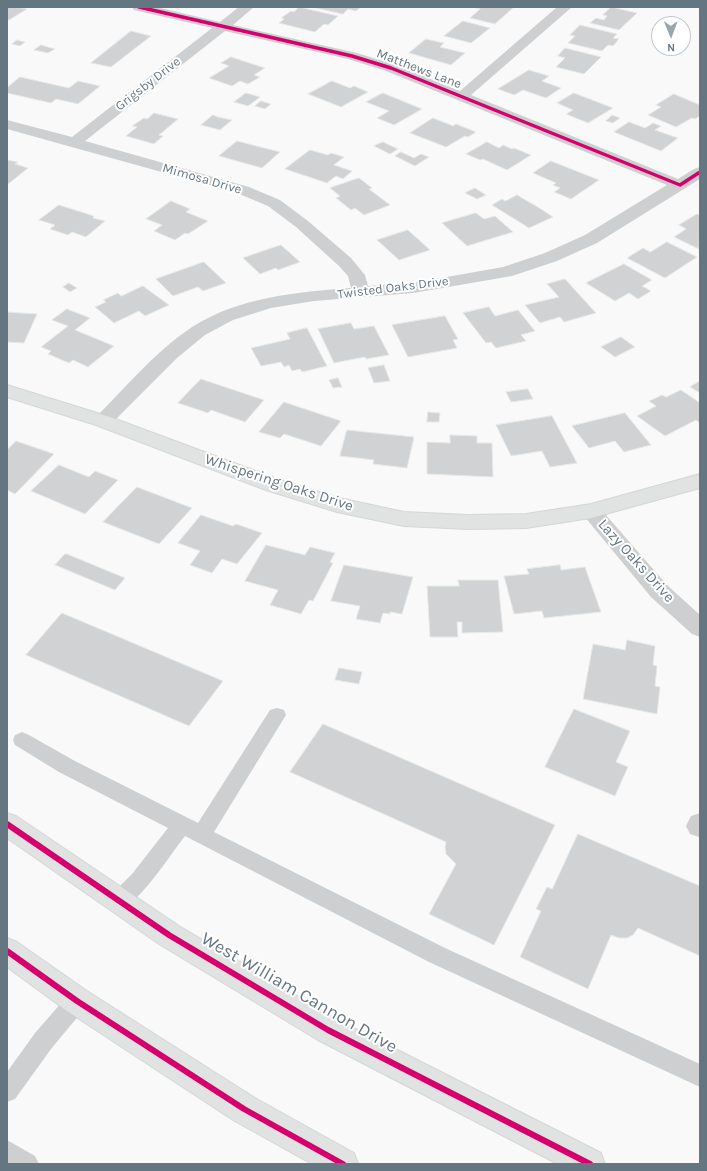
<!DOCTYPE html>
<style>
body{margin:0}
#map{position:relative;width:707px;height:1171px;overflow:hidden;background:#f9f9f9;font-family:Karla,sans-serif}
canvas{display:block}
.frame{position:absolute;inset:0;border:8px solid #657683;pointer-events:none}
.north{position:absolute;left:651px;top:16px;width:40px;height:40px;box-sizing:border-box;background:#fff;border:1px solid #c1c8cd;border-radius:50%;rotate:179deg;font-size:11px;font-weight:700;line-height:16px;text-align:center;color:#657683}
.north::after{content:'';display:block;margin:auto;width:14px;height:18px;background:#99a4ac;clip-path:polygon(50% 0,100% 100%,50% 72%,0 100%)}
</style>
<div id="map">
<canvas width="707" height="1171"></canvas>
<div class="frame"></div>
<div class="north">N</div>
</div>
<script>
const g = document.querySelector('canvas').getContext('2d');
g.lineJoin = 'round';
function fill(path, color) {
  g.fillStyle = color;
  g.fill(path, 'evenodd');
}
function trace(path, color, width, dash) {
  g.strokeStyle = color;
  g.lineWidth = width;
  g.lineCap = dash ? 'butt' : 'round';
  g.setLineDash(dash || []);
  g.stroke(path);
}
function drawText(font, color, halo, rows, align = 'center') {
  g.font = font + ' Karla,sans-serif';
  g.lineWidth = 4;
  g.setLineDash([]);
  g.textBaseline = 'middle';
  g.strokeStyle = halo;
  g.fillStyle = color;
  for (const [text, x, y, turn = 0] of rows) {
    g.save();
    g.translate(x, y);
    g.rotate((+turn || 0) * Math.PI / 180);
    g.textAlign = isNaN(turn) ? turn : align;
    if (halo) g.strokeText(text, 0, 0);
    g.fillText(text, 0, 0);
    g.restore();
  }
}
const building = new Path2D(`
 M7,7H17L27,9L9,20H7Z
 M299,7L338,16L328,25L324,24L315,32L279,23L284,19L281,18L291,11L294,12Z
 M312,7H361L356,11L348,9L343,14Z
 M473,7H514L495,24L470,18L480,9Z
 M611,7L637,13L619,30L590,23L596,18L604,20L607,16L603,15Z
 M463,21L490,28L471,43L444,36Z
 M580,25L617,34L613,38L619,39L613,46L608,45L602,51L568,43L575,36L570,35Z
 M131,31L151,36L111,67L91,63Z
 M426,39L444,43L440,47L465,53L451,65L409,53Z
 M17,40L25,42L20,46L12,44Z
 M41,45L55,49L48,53L34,50Z
 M565,48L601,57L584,74L556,67L565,58L558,56Z
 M231,57L265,68L254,75L260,77L248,84L240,81L232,86L209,78L229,66L221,63Z
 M529,70L549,76L542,81L561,88L546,98L523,90L514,95L498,89Z
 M20,77L69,88L78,81L100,86L78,104L56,99L51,103L7,93V88Z
 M332,81L350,88L354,86L368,92L341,107L308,94Z
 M246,93L260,97L248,106L234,102Z
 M383,93L422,109L394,125L377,118L389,111L366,102Z
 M574,93L613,108L588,123L566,114L573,110L557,103Z
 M674,94L700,105V116L695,119L692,118L676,127L648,115L661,107L656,105Z
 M261,101L271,104L265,109L255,106Z
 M154,113L178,119L159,135L163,136L154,144L126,136L137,127L132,126L144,118L147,119Z
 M213,115L218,117L232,120L220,130L201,125Z
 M612,115L620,118L613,123L606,121Z
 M433,118L453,126L456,124L476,132L468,137L465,136L446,147L410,133Z
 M629,122L645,128L653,123L661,126L655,130L678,138L661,151L614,132Z
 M237,141L280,152L262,168L219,156Z
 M383,142L398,149L390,154L374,146Z
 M487,142L499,148L503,145L512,149L514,148L531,155L507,170L483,159L480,160L466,154Z
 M310,150L328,155L331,153L344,157L334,165L352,171L343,179L336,176L327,183L285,169Z
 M401,152L414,158L421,154L429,157L415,166L395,156Z
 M7,160L18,162L15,164L28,168L7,185Z
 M551,161L599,180L571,199L554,192L560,188L553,185L556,183L533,173Z
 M359,178L372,188L369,189L390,205L364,215L355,208L351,210L336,198L340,196L330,188Z
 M475,188L486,195L477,199L465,193Z
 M517,195L541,209L553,217L529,228L492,205L502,199L505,201Z
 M171,201L190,209L186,212L208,221L188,234L185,233L175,240L154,231L162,225L146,219Z
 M59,205L94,216L93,218L105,221L86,237L72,232L68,235L50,229L55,225L39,220Z
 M476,213L484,219L495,216L513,232L467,246L442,223Z
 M697,214L700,215L699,249L674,237L686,229L679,225Z
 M408,230L430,250L399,260L377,240Z
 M667,242L697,257L665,278L627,258L643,248L650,252Z
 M281,245L300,262L278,270L276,268L260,274L243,258Z
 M204,262L226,283L203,291L198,287L173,296L156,279Z
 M624,264L652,280L642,286L651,291L638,299L629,293L615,301L586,283Z
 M565,279L596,313L564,322L560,317L540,323L525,305L559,297L547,284Z
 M69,283L77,288L70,292L63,287Z
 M143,286L169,305L145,316L139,311L114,323L95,307L106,302L103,300L118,293L121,296Z
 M489,307L495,316L518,310L535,331L521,335L526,341L496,348L491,342L486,343L463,313Z
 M67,309L90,318L75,330L114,346L88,367L73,360L69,363L48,354L51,351L41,347L68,326L52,320Z
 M7,312L37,314L24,343L7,342Z
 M445,316L458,339L453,340L457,348L408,357L392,325Z
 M351,323L354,329L374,326L389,355L366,359L365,357L334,363L318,329Z
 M307,328L327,366L302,372L300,369L292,371L289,365L284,367L281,362L261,366L251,348L290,339L287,333Z
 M621,337L635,347L615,357L601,347Z
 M384,365L390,381L374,383L368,368Z
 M338,378L342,387L333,388L329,380Z
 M201,379L264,400L245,422L211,410L208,413L178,403Z
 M700,381V393L690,387Z
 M528,389L533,399L511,402L506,392Z
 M681,390L700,403V423L696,420L665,436L637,416L656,406L649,401L662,395L666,397Z
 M284,402L341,421L321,446L284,434L280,438L259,432Z
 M428,412L440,413L439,422H427Z
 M625,413L651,445L624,452L615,441L589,448L572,426Z
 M552,416L577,463L550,467L542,451L511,456L496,425Z
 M347,430L414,437L407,468L373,464L374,460L340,456Z
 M450,435L477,436V443H492L493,477L427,474V442L450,443Z
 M16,441L54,454L15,494L7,490V450Z
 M59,465L89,477L95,471L118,480L85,514L31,491Z
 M137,487L192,508L159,544L103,522Z
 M201,515L233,526L236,524L262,533L237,564L222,559L212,573L190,565L200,551L178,543Z
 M266,545L305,555L310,547L335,553L330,562L333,563L313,601L309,600L301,614L270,605L278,590L245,581Z
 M65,554H67L125,578L115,590L55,565Z
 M344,565L413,577L402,614L390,612V614L383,613L380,623L356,619L360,606L331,601Z
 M560,565L561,570L585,567L601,612L544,618L542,611L514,614L504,576L529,574L527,569Z
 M458,580H498L503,632L462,633V622H457L458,637H430L427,586H459Z
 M62,613L223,681L189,726L26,655Z
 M627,640L655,646L653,665L657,666L655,686L660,687L657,714L583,699L593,644L625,650Z
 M339,668L362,672L359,684L335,680Z
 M574,709L630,731L616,762L628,767L615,796L545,767Z
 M323,724L555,825L494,945L429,914L456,864L446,854L445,847L446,842L290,772Z
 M578,834L700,886V956L638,928L633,935L627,938H619L611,935L588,989L520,957L541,911L536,909L547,887L552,889Z`);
const lane = new Path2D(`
 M277,708L284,710L286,715L214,832L445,948L700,1064V1087L429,962L185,836C170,855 140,903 119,910L112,908L109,901L112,894L132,874L168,828L59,772L15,745L13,740L15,735L22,732L29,735L73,760L198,823L270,710Z
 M77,991L85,994L88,1001L85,1008L51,1049L15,1099L7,1102V1072L35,1033L69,994Z
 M7,1140L35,1156L39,1164H7Z`);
const street = new Path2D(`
 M132,7H156L220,22L239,7H254L233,25L357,53L396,65L460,91L557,7H572L471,95L678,179L694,169L700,167V179L597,243L557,261L512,276L413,293L314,301L271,308L233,320L205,335L177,358L110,425L103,427L96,425L93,421L96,417C127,386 156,351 192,327C239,297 298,292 351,288L348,276L339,266L296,227L268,206L237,193L7,129V120L72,137L212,28L134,10ZM225,31L348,59L386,71L667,185L585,235L545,253L503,267L413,283L368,286L365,275L351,258L308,221L280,200L249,187L85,141Z
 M591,504L598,506L667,585L700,615V637L692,634L651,597L584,516L581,511L584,506Z
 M700,813V837H699L690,834L686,826L691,816Z`);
const secondary = new Path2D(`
 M7,385L110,417L280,480L339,498L404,512L469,515L526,514L591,504L700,474V488L591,518L526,528L469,529L404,526L337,512L266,490L96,425L7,397Z
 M7,813L16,816L179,926L338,1020L601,1153L605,1164H558L318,1040L159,944L7,838Z
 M7,938L17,942L87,991L255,1098L354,1153L358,1164H312L233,1120L67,1011L7,967Z`);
const cyclewayFar1 = new Path2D(`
 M139,7L352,56L391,68L680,185L700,172`);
const cycleway = new Path2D(`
 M7,824L169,935L328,1030L590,1164
 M7,951L77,1001L244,1109L343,1164`);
const farStreetnames = [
 ["Matthews Lane",419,69,21],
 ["Grigsby Drive",148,84,-38],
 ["Mimosa Drive",202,179,16],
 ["Twisted Oaks Drive",393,288,-7]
];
const streetNames = [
 ["Whispering Oaks Drive",279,483,18],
 ["Lazy Oaks Drive",636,561,48]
];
const nearStreetnames = [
 ["West William Cannon Drive",299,993,30]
];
fill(building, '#d0d2d3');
trace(building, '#e8e8e8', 1);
trace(secondary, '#d5d6d7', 2);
fill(lane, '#cecfd0');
fill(street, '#cecfd0');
fill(secondary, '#e1e2e2');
trace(cyclewayFar1, '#d6006c', 3.5);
trace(cycleway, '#d6006c', 6);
drawText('13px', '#657683', '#fff', farStreetnames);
drawText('15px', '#657683', '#fff', streetNames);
drawText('18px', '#657683', '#fff', nearStreetnames);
</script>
